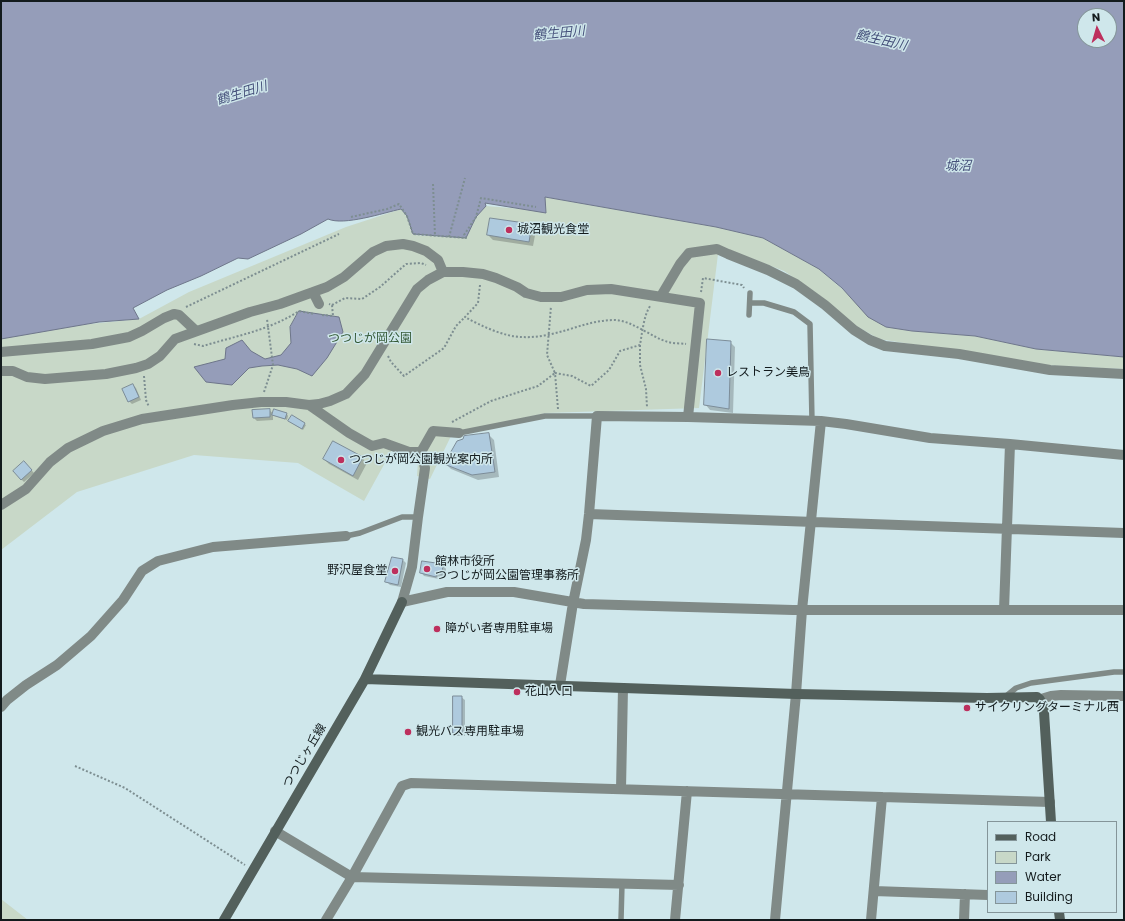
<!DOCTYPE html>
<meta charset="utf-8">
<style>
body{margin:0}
#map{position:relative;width:1125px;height:921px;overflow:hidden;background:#cfe7eb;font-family:Poppins,sans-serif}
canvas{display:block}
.frame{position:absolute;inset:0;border:2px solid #131b1d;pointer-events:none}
.legend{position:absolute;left:987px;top:821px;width:130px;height:92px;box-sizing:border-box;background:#cfe7eb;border:1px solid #849599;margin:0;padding:5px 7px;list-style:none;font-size:12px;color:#131b1d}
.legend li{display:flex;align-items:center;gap:8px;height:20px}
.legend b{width:20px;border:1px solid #849599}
.north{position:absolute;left:1077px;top:8px;width:40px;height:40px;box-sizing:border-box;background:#cfe7eb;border:1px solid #849599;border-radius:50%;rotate:355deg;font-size:11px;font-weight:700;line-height:16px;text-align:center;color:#131b1d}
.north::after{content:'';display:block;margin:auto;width:14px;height:18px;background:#bd2f5d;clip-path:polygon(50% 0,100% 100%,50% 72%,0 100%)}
</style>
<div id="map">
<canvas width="1125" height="921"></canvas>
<div class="frame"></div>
<ul class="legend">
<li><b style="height:5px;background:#53605c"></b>Road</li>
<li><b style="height:11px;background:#c8d8c8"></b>Park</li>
<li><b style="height:11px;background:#959db9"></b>Water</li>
<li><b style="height:11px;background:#aecade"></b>Building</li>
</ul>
<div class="north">N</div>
</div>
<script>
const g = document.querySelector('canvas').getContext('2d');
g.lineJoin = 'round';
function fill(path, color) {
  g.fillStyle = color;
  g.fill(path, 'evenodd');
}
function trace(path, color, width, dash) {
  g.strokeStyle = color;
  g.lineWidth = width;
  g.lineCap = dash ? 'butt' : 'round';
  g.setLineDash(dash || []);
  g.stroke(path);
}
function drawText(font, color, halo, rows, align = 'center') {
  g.font = font + ' Poppins,"Noto Sans JP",sans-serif';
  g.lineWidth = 3;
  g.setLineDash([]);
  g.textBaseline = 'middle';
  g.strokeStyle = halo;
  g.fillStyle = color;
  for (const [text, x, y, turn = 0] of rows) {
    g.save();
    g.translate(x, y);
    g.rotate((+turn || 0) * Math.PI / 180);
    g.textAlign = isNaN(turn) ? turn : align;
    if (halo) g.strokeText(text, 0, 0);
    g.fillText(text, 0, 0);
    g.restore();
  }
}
const green = new Path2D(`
 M544,197L716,227L763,238L819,269L886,327L912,331L975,336L1036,349L1124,357V369L1042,365L879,339L853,324L822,297L784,271L719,246L699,408L546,413L452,434L430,479L417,476L418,461L392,450L364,501L298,463L194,455L77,492L1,550V333L139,319L189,292L346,227L401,209L407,216L415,235L466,238L476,217L486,206L534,210L546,213Z
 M1,899L28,920H1Z`);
const water = new Path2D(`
 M1,1H1124V357L1036,349L975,336L912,331L886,327L868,317L842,288L819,269L763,238L716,227L545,197L546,213L485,203L486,206L476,217L466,238L413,234L407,216L401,209C383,213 344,226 328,219L301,234L248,259L238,258L201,276L167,290L133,308L139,319L99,322L1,339ZM1085,16H1109V40H1085Z
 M299,311L339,317L343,332L327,358L312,376L297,369L278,365L262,366L249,368L232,385L206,382L194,367L225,359L226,348L242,340L251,351L265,359L281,355L291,343L290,327Z`);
const shadow = new Path2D(`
 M531,225L536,230L533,246L493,240L488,235Z
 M730,342L735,347L733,413L710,410L705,404Z
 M133,385L136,388L141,400L132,404L129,401Z
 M269,410L274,414L275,411L287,414L288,416L287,420L275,416L273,414V420L257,421L254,418Z
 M292,416L306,425L303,430L290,422Z
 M489,435L494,440L499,477L478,480L451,469L446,464Z
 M362,458L367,463L358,480L329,464L324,459Z
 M24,462L34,473L24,482L21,479Z
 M403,560L406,563L401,587L390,585L387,582Z
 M443,565L446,569L445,576H440L439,579L424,576L421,572Z
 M461,697L465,700V736H457L454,732Z`);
const building = new Path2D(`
 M490,218L532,224L529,242L487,235Z
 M707,339L731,341L729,409L704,405Z
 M133,384L139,397L128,402L122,389Z
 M270,409V417L253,418L252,410Z
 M274,409L287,413L285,419L272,415Z
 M292,415L305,423L302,429L288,421Z
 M489,433L495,472L472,475L444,464L457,441L463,439L464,436Z
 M333,441L363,457L353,476L323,459Z
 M24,461L32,470L21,480L13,471Z
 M392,557L403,559L398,585L385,582Z
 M422,561L443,564L442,574L437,573L436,577L420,573Z
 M453,696H462V733H453Z`);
const path = new Path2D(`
 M433,184L435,236
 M351,217L387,209L399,204L407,216L413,234L466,238L464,235L476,217L481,198L536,207
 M449,237L465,178
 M480,285L478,303L465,317C481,326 505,337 522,337C537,338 553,334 567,330C583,325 598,320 615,320C633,321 651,337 668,342C674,344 681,343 686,344
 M701,292L703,278L742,285L744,288
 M332,305L345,298L362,299L380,287L406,264L421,263L426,265
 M186,307L339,234
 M322,315L333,316L332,305L329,304
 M194,344L203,346C236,336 270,330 299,311L314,314
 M640,345V365L646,389L647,407
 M388,356L391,362L404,376L444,348L456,326L465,317
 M144,376L146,400L149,407
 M264,392L273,365L267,319
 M558,409L555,373L572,376L591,386L609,370L620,351L640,345C642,334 644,313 651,305
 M452,422L491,401L538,386L555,373L547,355L551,306
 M75,766L125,788L245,865`);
const lane = new Path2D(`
 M750,303H764L794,312L810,324L812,421
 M749,315L750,293
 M459,433L545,416H597
 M346,536L360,533L402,517H418
 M1005,697L1016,688L1031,683L1114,672H1124
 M621,920L622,884`);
const street = new Path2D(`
 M313,292L319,304
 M661,296L680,264L689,253L717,249L728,254L768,270L796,284L825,305L854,330L870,340L885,346L959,354L1050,370L1124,374
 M1,352L92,344L129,337L142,331L164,318L174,314L179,315L196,331
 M1,371H13L27,377L45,379L106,374L136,368L148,364L160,356L175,339L250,312L280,304L327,287L344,277L373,252L386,246L403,244L413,246L426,251L438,260L443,272
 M309,405L349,433L372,446L384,443L409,452H421
 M459,433L433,431L421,452L425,468L418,517L412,567L402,602L447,592H514L584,604L793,610H1124
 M1,505L26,489L50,462L68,448L103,431L142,419L233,405L261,402H286L309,405L319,404L330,401L346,394L365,374L417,289L428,280L443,272H463L483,274L496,278L517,287L526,293L541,297H561L587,290L611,289L700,303L688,417
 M589,514L1124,533
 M1004,610L1010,444
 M560,685L573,603L586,540L589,514L597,416L688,417L821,421L846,424L930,438L1010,444L1124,455
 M1041,699L1051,696L1061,695L1124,696
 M1,707L7,700L26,685L57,665L91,636L123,600L142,571L158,561L213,547L346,536
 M621,789L623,688
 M275,831L352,877L679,885
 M874,891L988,895
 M326,920L352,877L402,786L411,783L1050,802
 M675,920L687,791
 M775,920L796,694L802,610L821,421
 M871,920L882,797
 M964,920L965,894`);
const secondary = new Path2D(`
 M365,679L796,694L987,698L1037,697C1043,701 1043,706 1044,712L1051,822
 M1059,912L1060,920
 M224,920L365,679L402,602`);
const markers = [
 [509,230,4,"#bd2f5d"],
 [718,373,4,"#bd2f5d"],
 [341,460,4,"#bd2f5d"],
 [427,569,4,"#bd2f5d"],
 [395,571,4,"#bd2f5d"],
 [437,629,4,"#bd2f5d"],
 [517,692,4,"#bd2f5d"],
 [967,708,4,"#bd2f5d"],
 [408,732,4,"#bd2f5d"]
];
const poiNames = [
 ["城沼観光食堂",517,230],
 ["レストラン美鳥",726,373],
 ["つつじが岡公園観光案内所",349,460],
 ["館林市役所",435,562],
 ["つつじが岡公園管理事務所",435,576],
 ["野沢屋食堂",387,571,"right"],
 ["障がい者専用駐車場",445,629],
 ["花山入口",525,692],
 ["サイクリングターミナル西",975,708],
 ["観光バス専用駐車場",416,732]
];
const parkNames = [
 ["つつじが岡公園",370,339]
];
const streetNames = [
 ["つつじヶ丘線",305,756,-59]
];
const waterNames = [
 ["鶴生田川",559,34,-5],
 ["鶴生田川",881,41,13],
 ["鶴生田川",242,94,-17],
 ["城沼",958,167]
];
fill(green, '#c8d8c8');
fill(water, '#959db9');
trace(water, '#6e768a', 1);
fill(shadow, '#0003');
fill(building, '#aecade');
trace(building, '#7c8c98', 1);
trace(path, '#7d8e91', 2, [2, 2]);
trace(lane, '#808a87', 5.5);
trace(street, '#808a87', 10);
trace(secondary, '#53605c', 10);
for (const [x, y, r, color] of markers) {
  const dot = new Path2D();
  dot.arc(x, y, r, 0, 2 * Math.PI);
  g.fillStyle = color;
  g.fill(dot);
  trace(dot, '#cfe7eb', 1.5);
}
drawText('12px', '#131b1d', '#cfe7eb', poiNames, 'left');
drawText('12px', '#345936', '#cfe7eb', parkNames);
drawText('12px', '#131b1d', '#cfe7eb', streetNames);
drawText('italic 13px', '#46517b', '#cfe7eb', waterNames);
</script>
